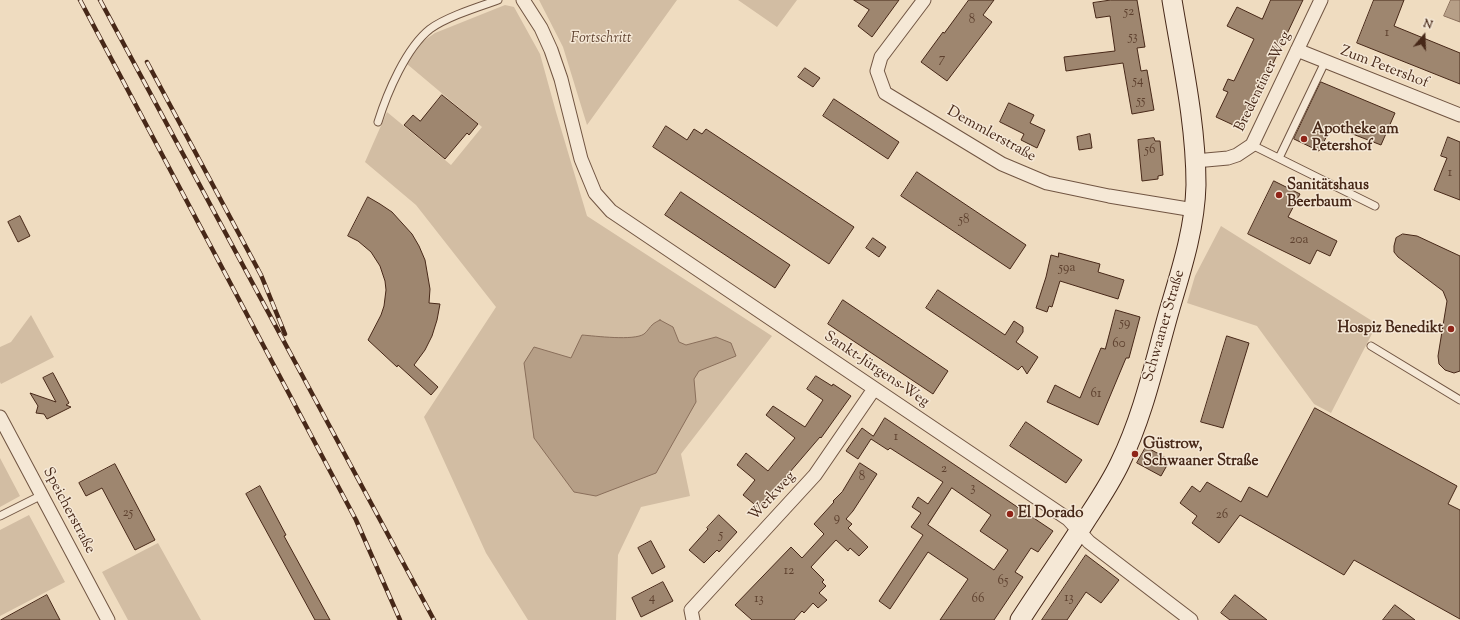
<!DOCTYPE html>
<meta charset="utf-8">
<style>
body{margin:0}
#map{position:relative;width:1460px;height:620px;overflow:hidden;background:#efdcc0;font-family:"Sorts Mill Goudy",serif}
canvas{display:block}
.north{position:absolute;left:1404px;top:16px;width:40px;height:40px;-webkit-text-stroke:3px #f5e8d6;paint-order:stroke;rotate:19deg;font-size:11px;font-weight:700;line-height:16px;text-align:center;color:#472818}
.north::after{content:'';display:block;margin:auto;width:14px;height:18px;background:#472818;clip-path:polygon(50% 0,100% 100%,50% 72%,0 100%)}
</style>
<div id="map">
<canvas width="1460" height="620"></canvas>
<div class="north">N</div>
</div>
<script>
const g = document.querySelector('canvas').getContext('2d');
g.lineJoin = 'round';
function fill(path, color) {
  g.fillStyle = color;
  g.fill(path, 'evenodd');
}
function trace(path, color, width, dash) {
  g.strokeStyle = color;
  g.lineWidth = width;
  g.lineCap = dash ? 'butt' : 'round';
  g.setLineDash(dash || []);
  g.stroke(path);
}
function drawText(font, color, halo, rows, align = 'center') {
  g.font = font + ' "Sorts Mill Goudy",serif';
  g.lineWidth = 3;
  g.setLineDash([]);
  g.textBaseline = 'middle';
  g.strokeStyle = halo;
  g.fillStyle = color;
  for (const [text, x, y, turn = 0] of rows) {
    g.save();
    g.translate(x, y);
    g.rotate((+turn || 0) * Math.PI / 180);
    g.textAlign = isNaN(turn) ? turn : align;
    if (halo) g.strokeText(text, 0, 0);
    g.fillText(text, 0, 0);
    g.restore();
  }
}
const green = new Path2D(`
 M539,0H677L587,125L563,47Z
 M738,0H797L777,27Z
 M505,5L514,7L540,54L556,112L587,216L772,336L681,454L690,496L641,507L618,555L616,620H528L486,553L424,417L496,307L416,205L365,162L387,112L451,165L482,127L407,64L422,42L435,33Z
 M1221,226L1377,324L1331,413L1314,404L1257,326L1187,303L1195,276Z
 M31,315L54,357L1,384L0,382V347L11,342Z
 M0,458L20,496L0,507Z
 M29,515L65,582L0,616V530Z
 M158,543L201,620H128L102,572Z`);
const water = new Path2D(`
 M1451,0H1460V22L1444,16Z
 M660,320L673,327L679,342L686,345L716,337L731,343L736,356L699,371L694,379L696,402L656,473L596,496L574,492L534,438L524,363L534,347L571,358L582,335C595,336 634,341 644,334C651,328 649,325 660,320Z`);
const building = new Path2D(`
 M854,0H899L872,37L858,26L869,10Z
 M969,0H994L983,15L992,22L947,81L921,62L943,32L944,33Z
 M1111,0H1137L1145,47L1137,48L1141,71L1147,70L1154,110L1132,114L1123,63L1066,71L1064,57L1115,51L1110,16L1096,18L1093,3Z
 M1271,0H1303L1242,129L1216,117L1228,92L1223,90L1228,79L1234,81L1254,39L1227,26L1237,7L1262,19Z
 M1374,0H1404L1394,26L1460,53V84L1357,43Z
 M805,68L820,78L813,87L798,77Z
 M1321,82L1395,113L1381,145L1332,126L1319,151L1294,139Z
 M442,95L478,124L469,135L467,133L445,159L404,125L413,115L420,121Z
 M834,99L899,142L888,159L823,116Z
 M1009,103L1034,115L1030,123L1045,130L1037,148L1021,140L1024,134L1000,122Z
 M666,126L687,140L694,129L702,134L706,129L854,227L829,264L653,147Z
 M1090,134L1092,148L1079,150L1077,137Z
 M1448,137L1460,142V200L1434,190L1447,158L1441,156Z
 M1154,138L1155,141H1160L1163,175L1158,176V179L1142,181L1138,140Z
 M917,172L1026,245L1010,269L901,196Z
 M1274,181L1300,194L1288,217L1337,241L1330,256L1317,250L1310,264L1248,234Z
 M681,192L790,265L775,288L665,215Z
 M368,197L380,204L392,212L412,234L419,246L425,260L430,289L429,303L440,304L437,320L432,336L425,350L414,365L438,387L431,395L398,365L397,367L368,340L381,315L384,306L386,290L385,281L380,266L371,252L358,241L348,236Z
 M20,216L30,236L18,242L8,222Z
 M1403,234L1417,236L1460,256V371L1454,373L1445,370L1439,364L1438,356L1447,301L1443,291L1398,257L1394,252V246L1396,238Z
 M873,238L886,247L879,257L866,248Z
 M1059,253L1100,264L1098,272L1124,280L1118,299L1060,281L1052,307L1049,306L1047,312L1036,308L1046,277L1051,255L1058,257Z
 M938,290L1005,335L1014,321L1023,327V332L1016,342L1038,357L1027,374L1022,366L1018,370L926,308Z
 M843,300L948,371L933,394L828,324Z
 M1116,310L1140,317L1129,358H1126L1098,425L1047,402L1055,385L1080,398L1101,348L1105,349Z
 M1227,336L1249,343L1223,428L1201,422Z
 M53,373L69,403L66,405L71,407L47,419L44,414L36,413L38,406L30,393L56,402L43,378Z
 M816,376L832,386L833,384L851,396L821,438L820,437L759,508L743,495L755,480L737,465L746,453L768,471L795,438L766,415L773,406L805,427L823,400L807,389Z
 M1315,408L1457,486L1448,504L1460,510V619L1354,560L1344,575L1240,515L1219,543L1192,523L1197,516L1180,503L1192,486L1200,492L1207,482L1241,502L1249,487L1267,497Z
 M885,418L1053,531L1038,552L1031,548L1015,572L1023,577L994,620H940L968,579L928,552L890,609L879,601L923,535L911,527L921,513L912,507L918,497L928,504L943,482L890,448L888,450L871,439L858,459L846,451L862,428L873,436ZM952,488L991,515L980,531L1008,550L994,570L928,525Z
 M1026,422L1082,460L1066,483L1010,446Z
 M1146,447L1170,460L1161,476L1137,463Z
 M860,463L877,474L853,511L846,519L852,524L848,528L868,547L859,556L850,548L848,551L836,540L811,567L824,580L822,582L826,586L819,593L827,600L818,608L813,603L804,613L802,611L794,620H752L735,605L791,547L802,558L824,534L814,524L834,502L833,501L842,492Z
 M115,464L155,540L135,550L102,488L86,496L79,483Z
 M260,486L286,535L284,536L330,620H315L246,494Z
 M719,515L737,532L719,552L717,550L704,563L689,550L708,529L707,528Z
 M651,541L665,567L652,574L638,548Z
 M1086,555L1119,580L1101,603L1086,592L1067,620H1042Z
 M663,582L673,601L641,617L632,598Z
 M47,595L60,620H1Z
 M1235,595L1267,620H1230L1221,613Z
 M1395,605L1415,620H1383Z`);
const lane = new Path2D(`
 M378,122C387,93 406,48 430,29C446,17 478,7 498,0
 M1252,145L1375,206
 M1279,158L1325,62
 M1371,346L1460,400
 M0,516L42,495`);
const street = new Path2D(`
 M523,0L541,28L551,50L561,79L581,159L595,193L611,211L1068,519L1089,542L1191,620
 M924,0L881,57L877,71L885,93L1002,164L1047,183L1109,196L1194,210
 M1297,50L1460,115
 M1195,161L1228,158L1237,155L1252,145L1321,0
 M0,417L108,620
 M693,620L691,610L815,475L874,389`);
const secondary = new Path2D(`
 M1020,620C1042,586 1066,552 1088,517C1099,500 1111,482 1120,463C1144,414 1155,360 1170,308C1182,268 1195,227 1196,185C1196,123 1182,61 1172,0`);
const rail = new Path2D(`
 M80,0L356,520L400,620
 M100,0L434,620
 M147,62L261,275L285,334`);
const markers = [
 [1304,139,4,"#8f2418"],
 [1279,195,4,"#8f2418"],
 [1451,329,4,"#8f2418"],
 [1135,454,4,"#8f2418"],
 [1010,514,4,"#8f2418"]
];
const numberNames = [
 ["52",1129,13],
 ["8",972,21],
 ["1",1387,34],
 ["53",1133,38],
 ["7",942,60],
 ["54",1138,82],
 ["55",1141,102],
 ["56",1150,151],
 ["1",1450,174],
 ["58",964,221],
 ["20a",1299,241],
 ["59a",1067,269],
 ["59",1125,324],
 ["60",1119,345],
 ["61",1096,395],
 ["1",896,438],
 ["2",944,470],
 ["8",862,478],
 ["3",973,489],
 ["25",128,514],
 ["26",1222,516],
 ["9",837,519],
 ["5",721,536],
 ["12",789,572],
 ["65",1003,582],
 ["4",652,599],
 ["13",1069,599],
 ["13",759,600],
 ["66",978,600]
];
const parkNames = [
 ["Fortschritt",601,39]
];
const streetNames = [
 ["Zum Petershof",1384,68,21],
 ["Bredentiner Weg",1264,82,-64],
 ["Demmlerstraße",991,135,29],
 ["Schwaaner Straße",1165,326,-74],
 ["Sankt-Jürgens-Weg",876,370,34],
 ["Werkweg",773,497,-47],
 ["Speicherstraße",68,511,62]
];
const poiNames = [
 ["Apotheke am",1312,130],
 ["Petershof",1312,147],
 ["Sanitätshaus",1287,186],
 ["Beerbaum",1287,203],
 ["Hospiz Benedikt",1443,329,"right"],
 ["Güstrow,",1143,445],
 ["Schwaaner Straße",1143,462],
 ["El Dorado",1018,514]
];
fill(green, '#d2bda3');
fill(water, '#b69f87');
trace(water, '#8a6f5b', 1);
fill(building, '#9e866f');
trace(building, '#472818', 1);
trace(lane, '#715542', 9);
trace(street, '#715542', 15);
trace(secondary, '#472818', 21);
trace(lane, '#f5e8d6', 7);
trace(street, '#f5e8d6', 13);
trace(secondary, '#f5e8d6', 19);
trace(rail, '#472818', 4.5);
trace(rail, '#f5e8d6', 3, [9]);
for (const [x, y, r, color] of markers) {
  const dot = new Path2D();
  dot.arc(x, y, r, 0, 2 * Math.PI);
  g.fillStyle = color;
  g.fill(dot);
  trace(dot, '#f5e8d6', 1.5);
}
drawText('13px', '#5d402e', null, numberNames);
drawText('italic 15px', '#634634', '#f5e8d6', parkNames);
drawText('15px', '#472818', '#f5e8d6', streetNames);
drawText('bold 15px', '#472818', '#f5e8d6', poiNames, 'left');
</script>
